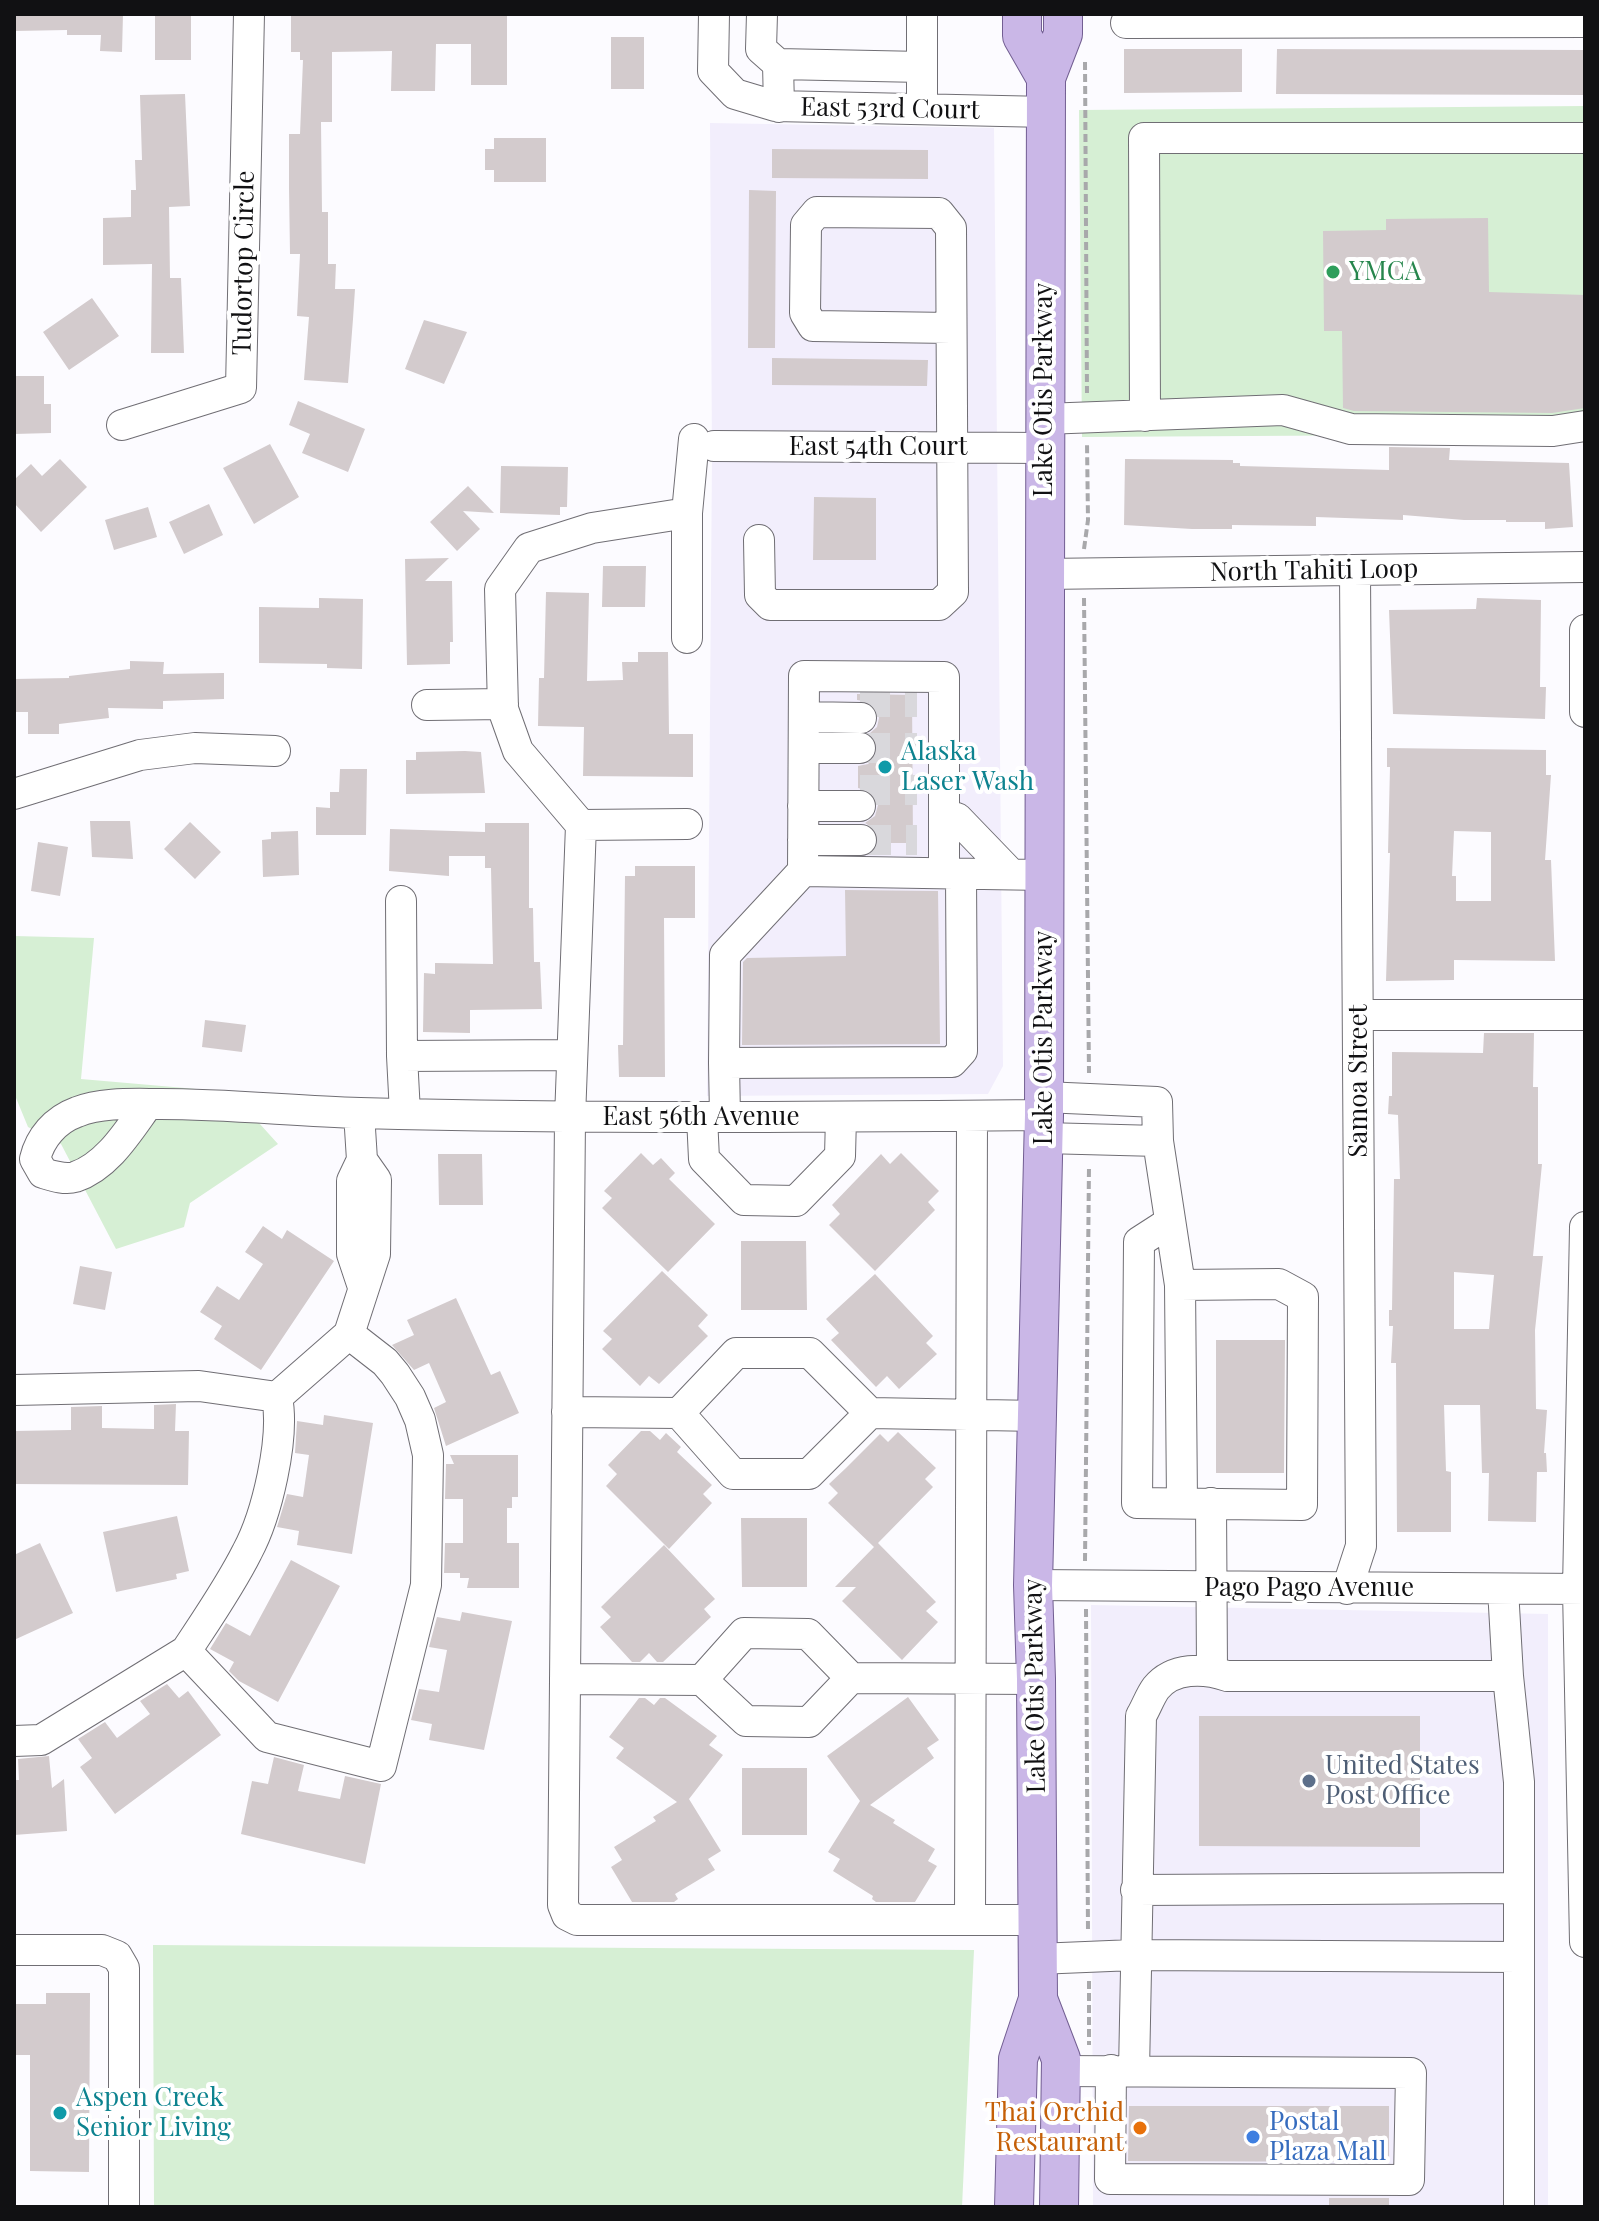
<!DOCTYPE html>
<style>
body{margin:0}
#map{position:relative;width:1599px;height:2221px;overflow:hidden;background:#fcfbff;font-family:"Playfair Display",serif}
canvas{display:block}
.frame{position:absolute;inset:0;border:16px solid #111113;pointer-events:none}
</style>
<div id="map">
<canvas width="1599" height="2221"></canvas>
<div class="frame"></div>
</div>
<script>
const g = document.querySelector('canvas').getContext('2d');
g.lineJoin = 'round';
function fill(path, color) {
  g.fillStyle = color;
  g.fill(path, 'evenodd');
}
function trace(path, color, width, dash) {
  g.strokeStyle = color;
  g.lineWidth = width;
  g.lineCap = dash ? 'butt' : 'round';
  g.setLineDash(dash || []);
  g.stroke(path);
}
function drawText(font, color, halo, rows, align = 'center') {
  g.font = font + ' "Playfair Display",serif';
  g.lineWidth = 8;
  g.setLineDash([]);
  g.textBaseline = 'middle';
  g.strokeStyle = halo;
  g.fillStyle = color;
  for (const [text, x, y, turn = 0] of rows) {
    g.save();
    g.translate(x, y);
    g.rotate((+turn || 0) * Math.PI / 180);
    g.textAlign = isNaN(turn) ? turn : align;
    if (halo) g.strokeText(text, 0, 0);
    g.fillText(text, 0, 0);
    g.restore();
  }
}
const built = new Path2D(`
 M710,123L994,128L1003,1066L988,1094L707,1096L712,457Z
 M1091,1605L1548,1614V2207H1093Z`);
const green = new Path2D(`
 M1585,106V434L1082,437L1079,110Z
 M14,936L94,938L81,1079L231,1092L278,1144L190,1203L184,1227L116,1249L61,1144L28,1127L14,1093Z
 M153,1945L974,1950L962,2207H154Z`);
const building = new Path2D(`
 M14,14H123L122,52L100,51L101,35H67V30L14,31Z
 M155,14H191V60H155Z
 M471,14H507V85H471V44H436L435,91H391L392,51L332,52V122H321L322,212H328V264H336L335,289H355L353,319L348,383L304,380L309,317L297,316L300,254H290L289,188V134H300L303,60H300V52H291V16Z
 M611,37H644V89H611Z
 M1124,49H1242V92L1124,93Z
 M1277,49L1585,50V95L1276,94Z
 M185,94L190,206L169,207L170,278H181L184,353H151L152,264L103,265V218L131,217V190H136L135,160H142L140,95Z
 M494,138H546V182H494V170H485V149H494Z
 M772,149L928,150V179L772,178Z
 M749,190L776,191L775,348H748Z
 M1488,218L1489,292L1585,295V408L1552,413L1354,411L1343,408L1342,331H1324L1323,231L1386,230V219Z
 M92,298L119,336L69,370L43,332Z
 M424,320L467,332L444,384L405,369Z
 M772,358L928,360L927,386L772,385Z
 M14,376H44V404H51V433L14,434Z
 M298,401L365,429L348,472L302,453L310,434L289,425Z
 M270,444L299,497L254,524L223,468Z
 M1389,447L1450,448L1449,460L1569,463L1573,527L1545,529V522H1506V520H1464L1403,515V520L1316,517V526L1232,525V529H1192L1124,525L1125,459L1233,460V463H1240V466L1389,470Z
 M60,459L87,487L41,532L14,503V480L31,464L42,476Z
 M501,466L568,467L567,507H560V515L500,513Z
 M468,486L494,513L463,511L480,529L457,551L430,522Z
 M814,497L876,498V560H813Z
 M209,504L223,535L184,554L169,522Z
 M148,507L157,537L114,550L105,520Z
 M449,558L425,581H452L453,642H450V664L407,665L405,559Z
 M603,566H646L645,607H602Z
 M546,592L589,593L587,681L623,680L622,662H638V652H668L669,734H693V777L583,776L584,727L538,726L539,678H544Z
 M319,598L363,599L362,669L327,668V664L259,663V607L319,608Z
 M1477,598L1541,600L1540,687H1546L1545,719L1393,714L1389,610L1476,609Z
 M130,661L164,662L163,674L224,673V699L163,701V709L108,708L109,718L59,724V734H28V712H14V679L69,678V676L130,669Z
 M857,694L912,695L913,843H878L876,830L865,823L875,816L878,805L875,796L870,791L858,788V766L868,764L876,756L878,747L870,733L877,727L879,718L876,709L870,702L857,700Z
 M1387,748L1546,750V775H1551L1545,860H1551L1555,961L1454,960V980L1386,981L1390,853H1388L1390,767H1387ZM1454,831L1491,832V901H1456V876H1452Z
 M465,751L481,752L485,793L406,794V760H416V752Z
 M340,769H367L366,835H316V807L330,808V792H339Z
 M90,821H130L133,859L92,857Z
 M190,822L221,852L195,879L164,849Z
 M485,823H529V908H533L534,962H540L542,1009L470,1010V1033L423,1032L424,973L435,974V963L493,964L491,868H485V856H449V876L389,871L390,829L485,832Z
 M298,831L299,875L263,877L262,840L271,839V832Z
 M38,842L68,847L60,896L31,891Z
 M635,866H695V918H664L665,1077H619L618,1045H623L625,876H635Z
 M845,890L938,891L940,1044L742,1045L743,962L747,958L846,956Z
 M205,1020L246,1025L242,1052L202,1047Z
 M1484,1033H1534L1533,1087H1538V1164H1542L1533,1256H1543L1535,1330L1536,1409L1547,1410L1544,1453H1546L1547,1472H1537L1536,1522L1488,1521L1489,1473H1482L1480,1405H1444L1446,1471L1451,1472V1532H1397L1396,1363H1391L1393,1326H1389V1310H1392L1394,1179H1400L1398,1115L1388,1114L1389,1096H1392V1052L1483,1053ZM1454,1272L1494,1275L1489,1329H1454Z
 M641,1153L653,1165L661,1158L675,1173L669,1179L715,1224L668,1272L602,1208L612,1198L604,1191Z
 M901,1153L939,1191L928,1202L935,1210L875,1271L829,1225L840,1214L832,1205L881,1154L890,1164Z
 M438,1154H482L483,1205H439Z
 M263,1226L282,1239L287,1230L334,1261L261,1370L214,1339L222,1326L200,1312L217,1286L239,1300L263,1264L245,1252Z
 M741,1241H806L807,1310H741Z
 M80,1266L112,1272L105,1310L73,1304Z
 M662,1271L708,1315L698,1326L708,1336L659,1384L649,1376L640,1386L602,1349L612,1339L603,1331Z
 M875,1274L933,1336L926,1343L937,1354L899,1389L887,1376L876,1387L831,1340L839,1333L826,1319Z
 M456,1298L491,1375L500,1371L519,1413L446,1446L434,1408L446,1402L429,1363L414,1370L392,1345L414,1335L407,1320Z
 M1216,1340H1285L1284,1473H1216Z
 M176,1404L175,1431H189L188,1485L14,1484V1431L71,1430V1407L102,1406V1428L154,1429V1405Z
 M324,1415L373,1423L352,1554L297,1545L299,1531L277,1527L287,1494L303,1497L309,1455L295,1453L297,1421L323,1425Z
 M641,1431H650L660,1440L666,1433L681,1447L677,1452L712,1485L703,1494L712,1503L669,1549L606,1486L617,1474L608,1465Z
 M898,1432L936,1468L925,1479L933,1487L878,1543L936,1602L926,1611L938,1622L902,1660L842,1601L856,1587H835L874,1547L828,1503L838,1493L829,1484L846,1468L880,1434L888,1442Z
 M450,1455H518V1497H512V1508H507V1543H519V1588H467L469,1578H460V1573H444L445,1543H463V1499H445L446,1464H454Z
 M177,1516L189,1571L176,1574L177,1579L116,1592L103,1532Z
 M741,1518H807V1587H742Z
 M40,1543L73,1613L14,1640V1555Z
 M664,1545L715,1599L704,1609L711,1617L663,1662H657L649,1653L640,1662H632L600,1627L611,1617L601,1607Z
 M291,1560L340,1586L278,1702L239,1681L229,1671L234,1662L210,1649L226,1623L250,1636Z
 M462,1612L512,1621L484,1750L429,1740L432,1724L411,1720L419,1689L439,1692L447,1650L429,1647L437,1617L460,1621Z
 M167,1684L179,1698L188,1691L221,1735L115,1814L80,1767L92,1758L78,1739L105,1722L117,1738L150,1714L140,1701Z
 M908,1697L939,1740L927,1748L934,1758L870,1805L895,1820L893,1823L935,1849L928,1861L937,1866L915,1902H876L872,1899L873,1896L833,1871L840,1859L828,1852L860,1801L827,1756Z
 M639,1698H645L654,1705L660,1698H665L717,1736L709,1745L723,1755L689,1799L721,1851L708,1859L715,1870L675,1894L678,1899L674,1902H632L611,1867L622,1860L614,1847L656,1821L653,1817L677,1802L616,1758L624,1748L609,1737Z
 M1199,1716H1420V1847L1199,1846Z
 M49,1756L52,1788L64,1779L67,1831L14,1835V1780H19L18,1759Z
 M274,1757L304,1765L298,1791L340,1799L345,1776L381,1784L365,1864L241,1834L252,1781L268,1784Z
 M742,1768H807V1835H742Z
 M46,1993H90L89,2172L30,2171V2055H14V2004H46Z
 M1129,2106H1389V2162L1128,2161Z
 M1329,2198H1389V2207H1329Z`);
const minorTunnel = new Path2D(`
 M860,702H917
 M860,748H917
 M860,790H917
 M861,840H917`);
const path = new Path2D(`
 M1085,62L1087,393
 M1084,549L1088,520L1087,442
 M1084,598L1089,1073
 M1085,1561L1089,1166
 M1086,1609L1088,1933
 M1089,1981V2045`);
const minor = new Path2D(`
 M714,14L713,71L735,94L775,106L1047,112
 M762,14L761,49L778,64
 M1126,23L1585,22
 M922,67V14
 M779,107L778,64L922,67V109
 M1145,416L1144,138H1585
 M1044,419L1283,410L1351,429L1553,431L1585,426
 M122,425L241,388L249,14
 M694,439L687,513L592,528L529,548L500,589L503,709L518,751L581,825L570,1118L563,1905L567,1915L577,1920H1037
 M714,446L1043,448
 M687,513V638
 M759,540L760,595L770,605H939L953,592L951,228L939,213L817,212L806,225L805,313L813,326L951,328
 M1044,574L1585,567
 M1585,630V712
 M427,705L503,704
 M804,717L861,718
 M804,748H860
 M14,794L140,755L195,748L275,751
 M803,806H860
 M944,815L957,818L1011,874
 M581,825L687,824
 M803,840H861
 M803,871L1044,875
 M944,873V677L804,676L803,871L725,955L724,1063L952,1062L962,1051L961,874
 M401,901L402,1056L405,1113
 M1359,1015H1585
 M402,1056L572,1055
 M724,1063L725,1117
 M1044,1097L1157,1102L1158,1141L1180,1285L1182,1502
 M148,1104C129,1130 108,1166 75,1177C65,1180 53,1176 43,1173L35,1159C40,1138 55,1120 77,1112C102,1102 134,1104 161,1104C227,1104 293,1111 360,1113C588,1119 816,1117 1044,1115
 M359,1113L362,1160L352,1181V1254L363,1287
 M702,1117L704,1159L744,1200L796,1201L840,1156L841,1117
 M1044,1138L1158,1141
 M1170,1222L1139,1242L1137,1503L1302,1505L1303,1297L1279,1284L1180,1285
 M1585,1227L1578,1589L1585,1942
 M736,1353H810L870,1413L809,1474H733L679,1413Z
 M14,1390L199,1386L277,1397L349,1334L375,1254L376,1180L362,1160
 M277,1397C285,1438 267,1515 247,1552C230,1586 207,1619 186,1651L267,1737L381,1766L426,1585L428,1455L420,1420L410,1397L395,1374L385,1362L349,1334
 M567,1412L679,1413
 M870,1413L1039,1416
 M1211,1503L1212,1671
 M1033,1585L1585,1589
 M1347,1589L1361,1546L1355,572
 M1503,1589L1508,1676L1519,1782V2207
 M744,1633L808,1634L851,1678L809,1722L746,1721L702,1680Z
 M851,1678L1036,1679
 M565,1679L702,1680
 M14,1741L41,1740L186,1651
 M1136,1890L1519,1888
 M970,1920L972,1116
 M14,1950H102L117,1956L124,1968V2207
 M1037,1959L1134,1955L1519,1957
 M1060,2071L1411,2073L1409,2180L1110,2179L1111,2070
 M1134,2071L1141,1716C1146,1708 1150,1696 1156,1688C1173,1667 1204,1668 1227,1676H1508`);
const major = new Path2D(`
 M1022,14V36L1046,78
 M1014,2207L1018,2059L1038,1999
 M1059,2207L1061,2059L1038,1999L1036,1679L1033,1585L1044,1115L1046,78L1063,34V14`);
const markers = [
 [1333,272,8,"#2e9e5b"],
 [885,767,8,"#0f9aa8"],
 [1309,1781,8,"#5c6f8a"],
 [60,2113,8,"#0f9aa8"],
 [1140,2128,8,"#e8710a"],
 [1253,2137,8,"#3f7fe0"]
];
const streetNames = [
 ["East 53rd Court",890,109,1],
 ["Tudortop Circle",244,263,-89],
 ["Lake Otis Parkway",1044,390,-90],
 ["East 54th Court",878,447],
 ["North Tahiti Loop",1314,571,-1],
 ["Lake Otis Parkway",1044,1038,-90],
 ["Samoa Street",1359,1081,-90],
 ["East 56th Avenue",701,1117],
 ["Pago Pago Avenue",1309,1588],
 ["Lake Otis Parkway",1035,1686,-91]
];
const leisureNames = [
 ["YMCA",1349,272]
];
const cultureNames = [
 ["Alaska",901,752],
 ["Laser Wash",901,782],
 ["Aspen Creek",76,2098],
 ["Senior Living",76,2128]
];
const serviceNames = [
 ["United States",1325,1766],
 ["Post Office",1325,1796]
];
const foodNames = [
 ["Thai Orchid",1124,2113],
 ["Restaurant",1124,2143]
];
const shopNames = [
 ["Postal",1269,2122],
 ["Plaza Mall",1269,2152]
];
fill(built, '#f2eefc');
fill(green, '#d6efd4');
fill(building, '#d3cbcd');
trace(minorTunnel, '#d9d8dc', 30, [30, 15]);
trace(minor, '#706e74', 32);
trace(major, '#725e92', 40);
trace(path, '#a8a8ab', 4, [8, 4]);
trace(minor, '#fff', 30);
trace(major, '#cab7e7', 38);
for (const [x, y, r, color] of markers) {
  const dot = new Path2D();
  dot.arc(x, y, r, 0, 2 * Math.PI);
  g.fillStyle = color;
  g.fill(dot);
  trace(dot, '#fff', 3);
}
drawText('26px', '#111113', '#fff', streetNames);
drawText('26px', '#27864d', '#fff', leisureNames, 'left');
drawText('26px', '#0d838f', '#fff', cultureNames, 'left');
drawText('26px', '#4e5e75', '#fff', serviceNames, 'left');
drawText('26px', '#c56008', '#fff', foodNames, 'right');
drawText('26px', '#366cbe', '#fff', shopNames, 'left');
</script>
